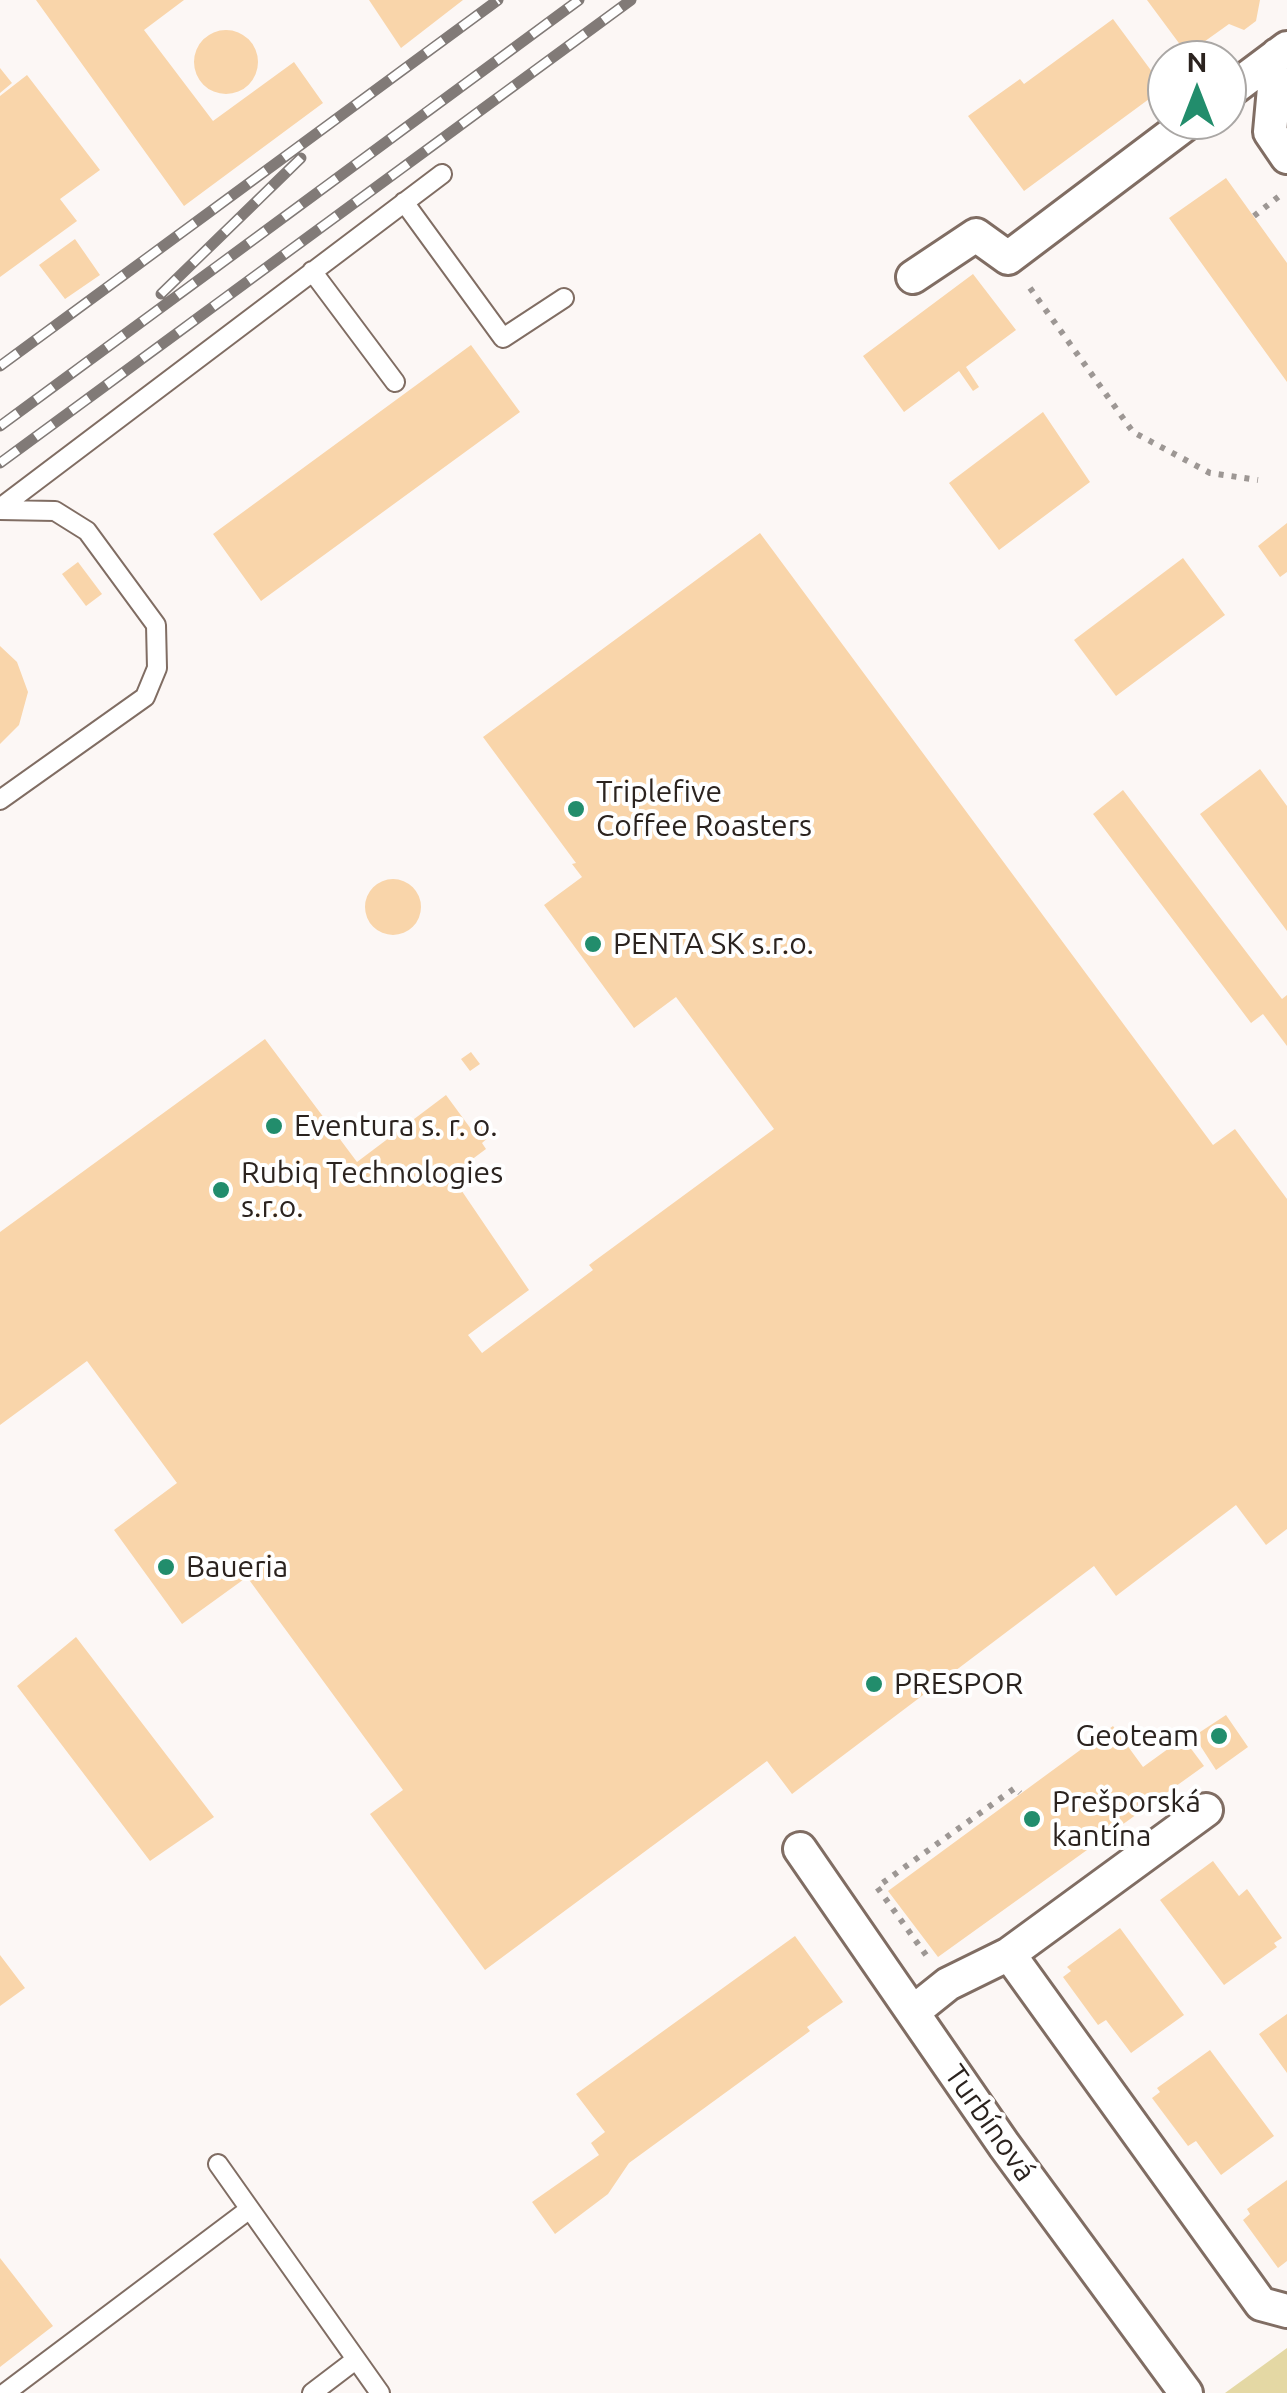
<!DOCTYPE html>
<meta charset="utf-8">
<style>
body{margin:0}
#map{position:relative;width:1287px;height:2393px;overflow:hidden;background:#fcf7f5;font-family:Ubuntu,sans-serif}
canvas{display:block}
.north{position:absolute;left:1147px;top:40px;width:100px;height:100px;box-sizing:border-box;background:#fff;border:2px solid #aaa7a5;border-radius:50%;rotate:0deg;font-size:28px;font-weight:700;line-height:40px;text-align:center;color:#2b231f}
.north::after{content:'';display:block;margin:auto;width:35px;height:45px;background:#228d6c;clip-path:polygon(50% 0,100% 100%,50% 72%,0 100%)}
</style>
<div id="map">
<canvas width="1287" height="2393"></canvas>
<div class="north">N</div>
</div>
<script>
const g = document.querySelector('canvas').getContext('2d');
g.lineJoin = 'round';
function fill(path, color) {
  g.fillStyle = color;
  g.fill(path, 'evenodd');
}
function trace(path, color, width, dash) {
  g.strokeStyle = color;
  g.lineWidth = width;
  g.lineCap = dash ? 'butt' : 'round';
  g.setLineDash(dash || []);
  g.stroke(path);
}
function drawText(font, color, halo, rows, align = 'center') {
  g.font = font + ' Ubuntu,sans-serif';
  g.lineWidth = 8;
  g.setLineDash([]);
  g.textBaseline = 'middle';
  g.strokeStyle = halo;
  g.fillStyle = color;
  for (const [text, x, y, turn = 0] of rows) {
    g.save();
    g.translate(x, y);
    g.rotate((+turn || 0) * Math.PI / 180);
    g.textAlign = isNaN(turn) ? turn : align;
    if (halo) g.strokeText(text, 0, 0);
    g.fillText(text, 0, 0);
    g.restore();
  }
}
const green = new Path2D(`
 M1287,2348V2393H1225Z`);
const building = new Path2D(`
 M36,0H184L144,30L213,121L294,62L323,103L184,206Z
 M369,0H463L401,48Z
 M1147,0H1260L1256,21L1244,30L1229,24L1187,54Z
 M1113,19L1164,88L1024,191L968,116L1020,79L1024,84Z
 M194 62a32 32 0 1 1 64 0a32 32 0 1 1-64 0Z
 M0,68L12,83L0,93Z
 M27,75L100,170L60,199L77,221L0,277V96Z
 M1226,178L1287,263V382L1169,218Z
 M75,239L100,275L65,299L39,265Z
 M973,274L1016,330L966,367L979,387L973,391L959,371L904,412L863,356Z
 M471,345L520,412L261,601L213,534Z
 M1043,412L1090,482L999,550L949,483Z
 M1287,523V572L1280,577L1258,546Z
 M760,533L1213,1145L1235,1129L1287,1199V1529L1266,1545L1236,1505L1116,1596L1094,1566L792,1794L767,1761L485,1970L370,1814L403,1790L247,1577L182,1624L114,1530L177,1483L87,1361L0,1425V1232L265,1039L357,1162L446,1095L471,1129L480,1122L490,1136L482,1143L486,1149L451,1175L529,1290L468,1335L482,1353L593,1270L589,1265L774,1129L676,997L634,1028L544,905L582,877L572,864L576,863L483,737Z
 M1183,558L1225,615L1116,696L1074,640Z
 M78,562L102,594L86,606L62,574Z
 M0,646L17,662L28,692L19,725L0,744Z
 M1260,769L1287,806V931L1200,814Z
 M1123,790L1282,999L1287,995V1046L1263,1014L1251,1023L1093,814Z
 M365 907a28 28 0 1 1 56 0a28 28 0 1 1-56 0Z
 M471,1052L480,1064L470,1071L461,1059Z
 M76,1637L214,1817L150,1861L17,1686Z
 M1226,1715L1248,1747L1216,1770L1194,1736Z
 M1113,1726L1143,1767L1183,1738L1204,1766L938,1957L888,1891Z
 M1213,1861L1239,1896L1247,1889L1282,1938L1274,1943L1277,1947L1224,1985L1160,1900Z
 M1120,1928L1184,2015L1131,2053L1106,2020L1098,2025L1063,1977L1071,1971L1067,1967Z
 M795,1936L843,2002L807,2027L810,2031L629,2163L608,2194L555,2234L532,2202L599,2155L591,2143L605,2132L576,2094Z
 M0,1955L25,1988L0,2006Z
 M1287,2014V2073L1259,2034Z
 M1210,2050L1274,2136L1221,2175L1196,2141L1188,2146L1152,2098L1160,2092L1157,2088Z
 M1287,2180V2261L1278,2268L1243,2220L1250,2214L1247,2209Z
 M0,2258L53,2326L0,2367Z`);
const path = new Path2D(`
 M1254,216L1282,194
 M1030,288L1133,432L1210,473L1258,480
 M926,1955L877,1887L1015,1788L1020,1793`);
const service = new Path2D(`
 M404,202L503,338L564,298
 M312,271L395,382
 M0,508L442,174
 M0,510L55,511L87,531L156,625L157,668L145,697L0,800
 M218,2164L380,2393
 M5,2393L247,2211
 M312,2393L354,2361`);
const minor = new Path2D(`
 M1277,55L1270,132L1287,157
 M1227,93L1287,48
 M913,277L976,235L1008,258L1191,120
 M800,1849L1004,2145L1186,2393
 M1009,1954L1261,2304L1287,2311
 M913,2012L948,1984L1009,1954L1206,1810`);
const rail = new Path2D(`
 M161,294L301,158
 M0,366L498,0
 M0,426L579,0
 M0,463L631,0`);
const markers = [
 [576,809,10,"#228d6c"],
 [593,944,10,"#228d6c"],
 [274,1126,10,"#228d6c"],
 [221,1190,10,"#228d6c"],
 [166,1567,10,"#228d6c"],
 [874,1684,10,"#228d6c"],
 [1219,1736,10,"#228d6c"],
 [1032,1819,10,"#228d6c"]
];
const poiNames = [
 ["Triplefive",596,792],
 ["Coffee Roasters",596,826],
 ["PENTA SK s.r.o.",613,944],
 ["Eventura s. r. o.",294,1126],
 ["Rubiq Technologies",241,1173],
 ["s.r.o.",241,1207],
 ["Baueria",186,1567],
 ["PRESPOR",894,1684],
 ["Geoteam",1199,1736,"right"],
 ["Prešporská",1052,1802],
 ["kantína",1052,1836]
];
const streetNames = [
 ["Turbínová",990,2123,55]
];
fill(green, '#e4d8a4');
fill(building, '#f9d5aa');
trace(service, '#806d63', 22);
trace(minor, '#806d63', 38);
trace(path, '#9d9794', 6, [5, 8]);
trace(service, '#fff', 18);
trace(minor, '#fff', 32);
trace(rail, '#817a77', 11);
trace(rail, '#fff', 8, [22]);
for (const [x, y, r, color] of markers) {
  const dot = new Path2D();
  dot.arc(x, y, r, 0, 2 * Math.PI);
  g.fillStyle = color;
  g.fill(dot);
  trace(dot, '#fff', 4);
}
drawText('30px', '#2b231f', '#fff', poiNames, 'left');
drawText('30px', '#2b231f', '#fff', streetNames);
</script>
